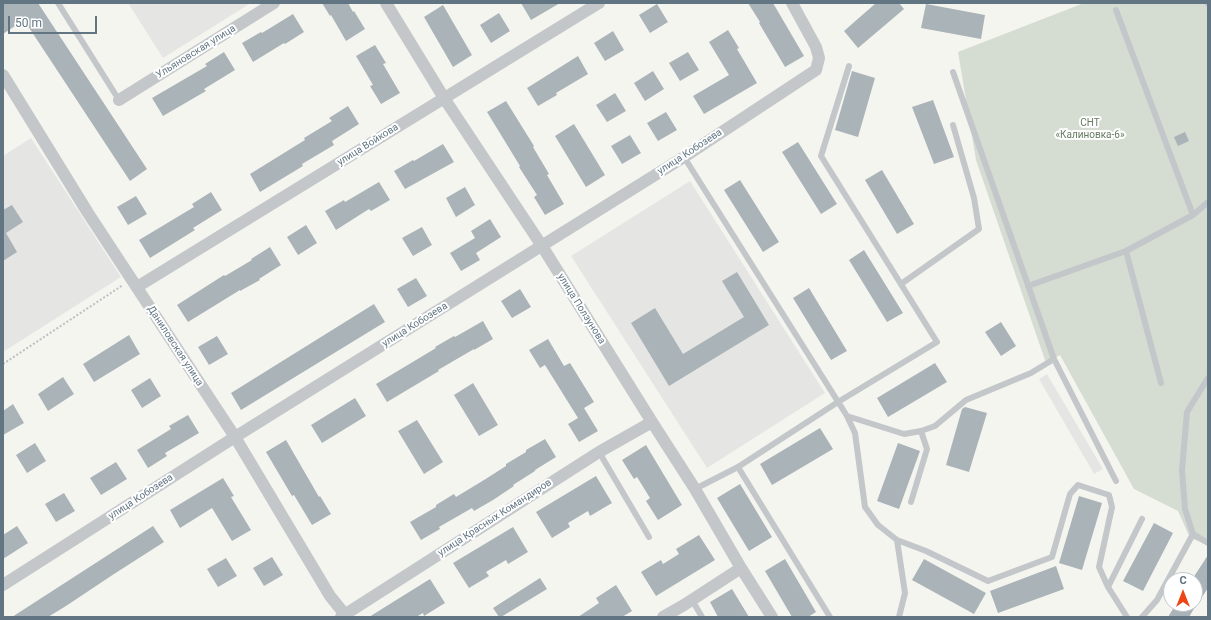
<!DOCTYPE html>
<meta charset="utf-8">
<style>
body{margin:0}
#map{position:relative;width:1211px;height:620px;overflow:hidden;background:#f5f5f0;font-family:Roboto,sans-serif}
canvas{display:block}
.frame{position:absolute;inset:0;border:4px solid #617583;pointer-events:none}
.north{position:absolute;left:1163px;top:572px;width:40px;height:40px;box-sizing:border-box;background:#fff;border:1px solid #c0c8cd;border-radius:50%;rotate:0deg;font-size:11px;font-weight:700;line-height:16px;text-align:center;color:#617583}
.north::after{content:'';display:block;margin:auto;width:14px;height:18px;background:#ee4516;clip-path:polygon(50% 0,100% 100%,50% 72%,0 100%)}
.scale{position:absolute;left:8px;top:16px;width:89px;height:18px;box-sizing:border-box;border:2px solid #617583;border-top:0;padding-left:5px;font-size:12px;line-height:14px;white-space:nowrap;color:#617583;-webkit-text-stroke:3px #fff;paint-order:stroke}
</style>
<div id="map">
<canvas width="1211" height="620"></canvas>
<div class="frame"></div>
<div class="north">С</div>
<div class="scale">50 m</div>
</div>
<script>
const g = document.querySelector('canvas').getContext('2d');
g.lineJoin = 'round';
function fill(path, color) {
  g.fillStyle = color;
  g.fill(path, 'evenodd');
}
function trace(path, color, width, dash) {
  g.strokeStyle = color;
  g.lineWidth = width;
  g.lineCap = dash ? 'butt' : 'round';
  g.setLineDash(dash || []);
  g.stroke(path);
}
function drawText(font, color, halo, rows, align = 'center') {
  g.font = font + ' Roboto,sans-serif';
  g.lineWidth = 4;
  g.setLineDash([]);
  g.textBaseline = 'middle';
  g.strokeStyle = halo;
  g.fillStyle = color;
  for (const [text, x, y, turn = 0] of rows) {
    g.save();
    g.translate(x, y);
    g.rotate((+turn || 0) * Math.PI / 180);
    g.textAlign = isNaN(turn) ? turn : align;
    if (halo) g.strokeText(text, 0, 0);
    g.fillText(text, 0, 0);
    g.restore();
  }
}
const built = new Path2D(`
 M128,3H251L163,58Z
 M31,138L121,277L3,352V156Z
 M690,181L825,393L707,468L571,256Z
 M1047,374L1103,469L1094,474L1039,379Z`);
const green = new Path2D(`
 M1084,3H1208V545L1190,538L1178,511L1134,489L1060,355L1046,363L976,160L958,52Z`);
const building = new Path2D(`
 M3,3H38L147,169L130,181L24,20L3,34Z
 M322,3H348L353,12L354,11L365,29L346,41L331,15L330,16Z
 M521,3H560L531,20Z
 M748,3H773L804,56L785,67L759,23L760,22Z
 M876,3H899L904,9L858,48L844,31Z
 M657,4L668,22L650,33L639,15Z
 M926,4L985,15L981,39L921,28Z
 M443,5L472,55L453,67L424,17Z
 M499,13L510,31L491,43L480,25Z
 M293,14L304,32L285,44L284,43L253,62L242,43L261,32L262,33Z
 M728,30L739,48L737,49L757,83L704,114L693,96L729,75L709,42Z
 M613,31L624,50L605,61L594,43Z
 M375,45L386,63L383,64L400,93L381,104L370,86L373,85L356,56Z
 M224,52L235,70L204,89L206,91L163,116L152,98L207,66L205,64Z
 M688,52L699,70L680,81L669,63Z
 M578,56L588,74L556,93L557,95L538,106L527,88Z
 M653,71L664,89L645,101L634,83Z
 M852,71L875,78L858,137L835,130Z
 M615,93L626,111L607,122L596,105Z
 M933,100L954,157L934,164L912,107Z
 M506,101L534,146L533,147L549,174L547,175L564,204L545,215L534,197L537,195L519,167L520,166L487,112Z
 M348,106L359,124L332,141L334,145L302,164L303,166L260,192L250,174L305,140L304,138L332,121L329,118Z
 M666,112L677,130L658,141L647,123Z
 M574,124L605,175L586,187L555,136Z
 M1185,132L1189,141L1178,146L1174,137Z
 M630,135L641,153L622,164L611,146Z
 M798,142L837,204L821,214L782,152Z
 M443,144L454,162L405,189L394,171L413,160L414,161Z
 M882,170L914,224L897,234L865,180Z
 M740,180L779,242L763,252L724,190Z
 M379,182L390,200L371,211L369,209L336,230L325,211L344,200L345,202Z
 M465,187L475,205L456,217L446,198Z
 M211,192L222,210L193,228L195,230L150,258L139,240L194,207L192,204Z
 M136,196L147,214L128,225L117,207Z
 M12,205L23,222L6,233L17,252L3,261V210Z
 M490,219L501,237L476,253L480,260L461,271L450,253L475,238L471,231Z
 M306,225L317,243L298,255L287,237Z
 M422,227L432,245L413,256L402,238Z
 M270,247L281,265L259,279L260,280L240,291V290L188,322L177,305L224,275L225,276L252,260L251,259Z
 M864,250L903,313L887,322L849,260Z
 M737,272L769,325L669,386L631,323L655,308L683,354L744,317L722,281Z
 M416,278L427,296L408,307L397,289Z
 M809,288L847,351L831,360L793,298Z
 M520,289L531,307L512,318L501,301Z
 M374,304L385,322L241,410L231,393Z
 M483,321L493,339L474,350V349L438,370L439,371L387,402L376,384L436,348L435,347L454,336L455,337Z
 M1001,322L1016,346L1001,356L985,332Z
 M129,335L140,354L94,382L83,364Z
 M217,336L228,354L209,365L198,347Z
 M548,339L564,366L570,363L594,402L584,408L598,431L579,442L568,424L578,418L545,365L540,368L529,350Z
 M935,363L947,382L888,417L877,398Z
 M63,377L74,394L48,411L38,394Z
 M150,378L161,396L142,408L131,390Z
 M473,383L498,425L479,436L454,395Z
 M355,398L366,416L322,443L311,425Z
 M13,404L24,423L3,435V411Z
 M965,407L987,413L969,472L946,465L962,409Z
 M188,415L199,433L165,453L167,456L148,468L137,450L171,429L169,426Z
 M417,420L443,462L424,474L398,431Z
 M820,428L833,449L772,485L760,464Z
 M545,439L556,457L535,470V471L513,485L514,486L493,500L474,511L472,508L439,527L440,529L421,540L410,522L436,507V505L454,494L456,497L484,480L506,466V464L526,452V450Z
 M286,440L319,497L320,496L331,514L312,525L294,495L292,496L266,452Z
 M35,443L46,461L27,473L16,455Z
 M898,443L920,451L899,509L877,501Z
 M646,445L682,505L658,520L646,501L650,498L637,477L634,479L622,460Z
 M116,462L127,479L101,495L90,478Z
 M596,476L612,503L590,516L588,511L568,523L570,527L552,538L536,512Z
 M223,478L234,496L231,497L251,530L232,541L212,508L180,528L170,510Z
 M740,484L772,537L749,551L717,498Z
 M64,493L75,511L56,522L45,504Z
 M1079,496L1102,503L1082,570L1059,563Z
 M1154,523L1173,533L1143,591L1123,581Z
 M17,526L28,543L3,559V535Z
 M153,526L164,542L114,574L66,606L48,617H12Z
 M513,527L528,552L508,564L506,560L486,572L489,576L469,588L453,563Z
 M699,535L715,560L656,596L641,572L661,560L663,564L679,554L676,549Z
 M1208,555V588L1195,608V607L1189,617H1168L1176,604H1195V575Z
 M272,557L283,575L264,586L253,568Z
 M226,558L237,576L218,587L207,569Z
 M785,559L816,612L808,617H792L765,571Z
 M924,559L986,593L974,614L912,580Z
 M1056,566L1064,589L998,613L990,591Z
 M540,578L547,589L501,617H499L493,608Z
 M430,579L445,603L424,616L423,613L416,617H369Z
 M616,585L632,611L622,617H578L599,603L596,598Z
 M732,589L749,617H718L710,602Z`);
const path = new Path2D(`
 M3,364L123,285`);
const service = new Path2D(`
 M58,3L119,100
 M1207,3L1208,4
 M1116,10L1193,215
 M953,72L1054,359L1116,481
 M684,157L847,416L855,433L865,507L878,525L897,540L926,551L988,581L1052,557L1070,494L1078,485L1109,495L1112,507L1099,567L1108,587L1127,617
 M1126,251L1161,383
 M901,284L979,229L974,198L953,125
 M1028,286L1126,251L1193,215L1208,202
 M847,416L904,434L921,431L935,426L966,400L1031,373L1054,359
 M599,452L649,537
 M738,467L830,617
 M695,489L738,467L838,402L937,342L821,156L849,66
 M911,502L927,449L921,431
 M1193,534L1208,543
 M897,540L905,593L899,617
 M1108,587L1142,519
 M692,600L702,617
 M1142,617L1157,600L1193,534L1185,509L1182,470L1187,412L1208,378`);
const minor = new Path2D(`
 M386,3L444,98L542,246L652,422L695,489L741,568L772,617
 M3,75L88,213L235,437L330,596L347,617
 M119,100L274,3
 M137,287L599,3
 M3,585L235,437L684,157L816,70L819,58L816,47L792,3
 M341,617L599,452L652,422
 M663,617L684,605L741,568`);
const streetNames = [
 ["Ульяновская улица",196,52,-32],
 ["улица Войкова",368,145,-32],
 ["улица Кобозева",690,152,-33],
 ["улица Ползунова",581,309,58],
 ["улица Кобозева",415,325,-32],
 ["Даниловская улица",175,346,57],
 ["улица Кобозева",141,497,-33],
 ["улица Красных Командиров",495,518,-33]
];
const parkNames = [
 ["СНТ",1090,123],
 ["«Калиновка-6»",1090,135]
];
fill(built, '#e5e6e4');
fill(green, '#d5dcd1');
fill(building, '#aab3b7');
trace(path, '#bdbfc1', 2, [2, 2]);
trace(service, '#c3c7ca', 6);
trace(minor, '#c3c7ca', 12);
drawText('10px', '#617583', '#fff', streetNames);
drawText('10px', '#667a61', '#fff', parkNames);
</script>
